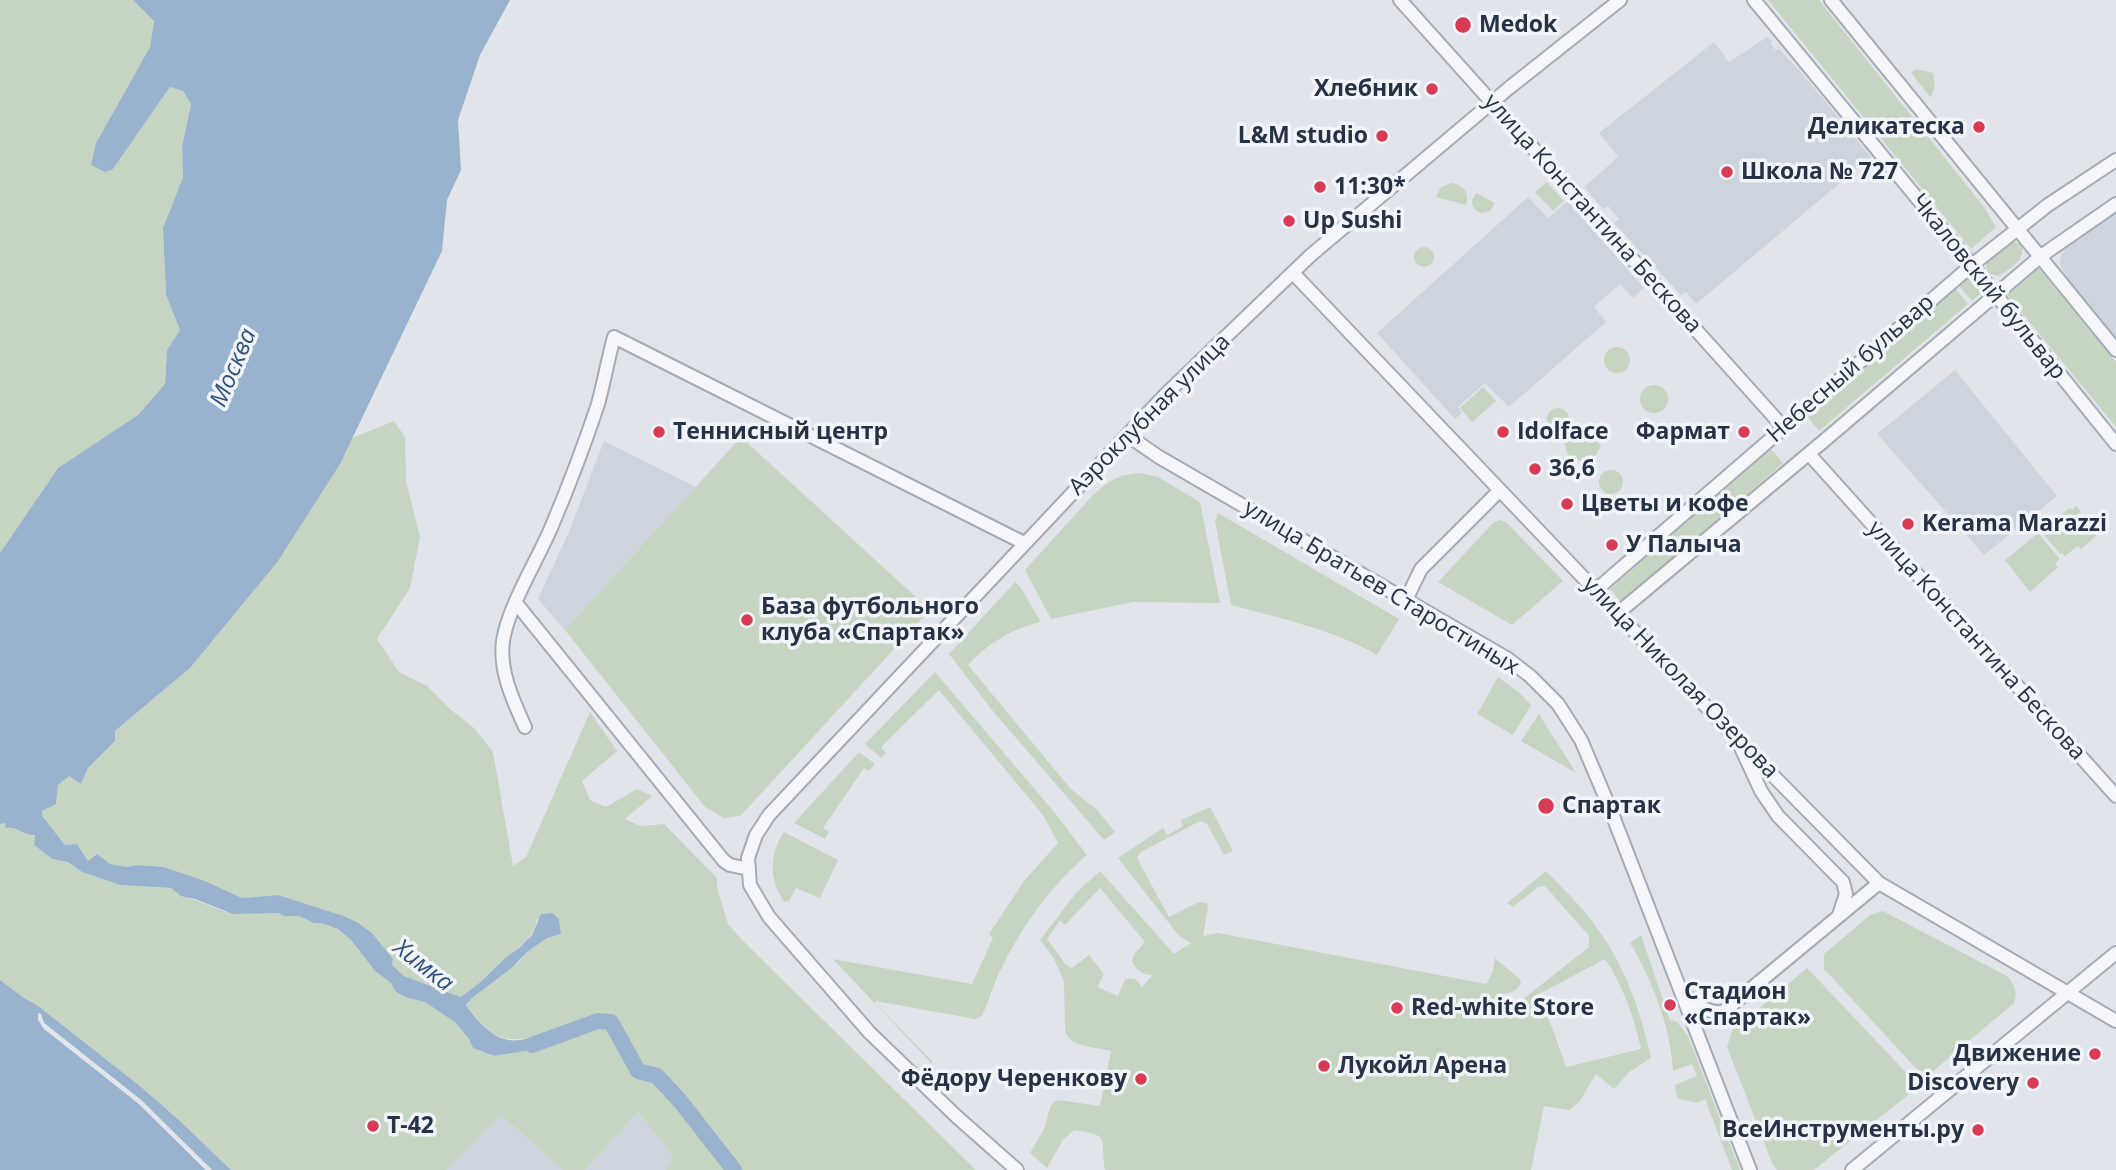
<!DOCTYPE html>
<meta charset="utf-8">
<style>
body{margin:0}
canvas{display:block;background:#e1e5eb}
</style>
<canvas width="2116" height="1170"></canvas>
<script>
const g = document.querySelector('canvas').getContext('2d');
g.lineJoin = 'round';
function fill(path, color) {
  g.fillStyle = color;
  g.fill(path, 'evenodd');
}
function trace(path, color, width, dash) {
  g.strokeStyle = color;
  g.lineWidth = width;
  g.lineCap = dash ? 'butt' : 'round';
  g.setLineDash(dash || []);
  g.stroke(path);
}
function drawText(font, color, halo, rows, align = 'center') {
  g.font = font + ' "Open Sans",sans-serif';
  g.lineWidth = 7;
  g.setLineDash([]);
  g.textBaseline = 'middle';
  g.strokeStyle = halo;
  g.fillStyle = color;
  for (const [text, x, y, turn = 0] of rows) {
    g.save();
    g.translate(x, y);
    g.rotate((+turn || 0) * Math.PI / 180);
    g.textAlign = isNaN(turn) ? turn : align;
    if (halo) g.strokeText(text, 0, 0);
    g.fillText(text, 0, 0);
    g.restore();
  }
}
const built = new Path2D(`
 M1767,37L1772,41L1771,45L1776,50L1779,49L1801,72L1871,157L1696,304L1686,292L1681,295L1614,223L1619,219L1608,206L1603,209L1584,187L1618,157L1599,133L1714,42L1729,62Z
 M1528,197L1548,218L1568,201L1644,288L1633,298L1620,284L1594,307L1606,322L1509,407L1485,383L1458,407L1462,413L1455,419L1377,333Z
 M2116,212V339L2069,281L2060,265V259L2066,247Z
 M1955,370L2057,496L1984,555L1877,434Z
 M604,441L696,487L565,630L538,599L570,529Z
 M638,1112L675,1159L665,1170H585Z
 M501,1115L563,1170H447Z`);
const green = new Path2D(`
 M0,0H133L155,21L150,47L96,143L113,169L170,87L183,91L191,104L182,147L183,177L163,228L166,295L180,330L167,350L165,384L138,415L58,468L0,553Z
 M1768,0H1819L1984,207L1996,227L1971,249Z
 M1916,69L1933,73L1935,85L1931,98L1911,73Z
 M1547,182L1564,201L1553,211L1535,192Z
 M1452,183C1464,185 1470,194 1466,205L1436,197L1441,187Z
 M1476,193L1495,203L1490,211L1482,213C1471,210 1469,201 1476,193Z
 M2010,241L2021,244C2028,258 2010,270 1998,276L1988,273L1986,266L1988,259Z
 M1414 257a10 10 0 1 1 20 0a10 10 0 1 1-20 0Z
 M2036,265L2116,362V427L2004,291Z
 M1972,275L1985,290L1972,301L1959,286Z
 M1956,289L1968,304L1819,431L1807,416Z
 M1604 360a13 13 0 1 1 26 0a13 13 0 1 1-26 0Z
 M1640 399a14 14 0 1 1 28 0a14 14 0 1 1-28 0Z
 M1483,387L1496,401L1472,422L1460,408Z
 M1547 419a11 11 0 1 1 22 0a11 11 0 1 1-22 0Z
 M394,421L405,437L406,481L420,537L410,588L377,639L399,672L427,686L450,709L474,728L493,752L513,866L526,857L590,712L617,751L582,781L590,800L606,807L637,789L652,796L625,819L640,826L664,824L717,878V887L728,924L744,942L976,1170H665L674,1158L638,1112L585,1170H563L501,1115L447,1170H231L180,1121L140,1086L37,1005L24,998L0,980V824L5,823L35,834L34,845L52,859L68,862L82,872L120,885L171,888L187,897L226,912L278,913L285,916H299L314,923H321L338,929L351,940L375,971L391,983L396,992L408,998L425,1002L456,1023L469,1039L473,1048L494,1056L525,1051L550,1040L539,1035C500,1046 490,1035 466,1005L472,998L518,963L527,952L547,938L561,934L559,919H537C534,940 517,947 503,960C496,966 490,974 483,980C477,986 468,991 461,997L404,976L392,965L393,959L372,933L357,922L341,915L278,895L242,898L205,881L164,867L138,865L126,867L109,864L97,854L88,861L77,844L65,845L43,817L42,811L56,804L57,785L69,776L81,784L88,768L115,741V731L190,668L340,464L352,438Z
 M1582,424L1601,446L1594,458L1580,461L1568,455L1564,442L1569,429Z
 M741,437L930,610L745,811L740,816L724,818L705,807L565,630Z
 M1770,448L1783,463L1622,603L1610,589Z
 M1599 482a12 12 0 1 1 24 0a12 12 0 1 1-24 0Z
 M1140,473L1158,477L1200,502L1220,603L1133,602L1051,619L1025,570L1093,495C1109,481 1118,474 1140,473Z
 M2076,506L2081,512L2077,516L2088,527L2090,525L2098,534L2081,549L2078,546L2065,556L2062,553L2060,554L2037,526L2041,523L2047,531L2060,521L2058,517L2070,508L2072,510Z
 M1218,513L1399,619L1377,655C1335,630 1279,618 1231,605L1215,521Z
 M1500,520L1506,522L1563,581L1512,625L1438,582L1494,522Z
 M2038,533L2060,559L2055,563L2058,567L2030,592L2005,560Z
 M1015,582L1021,588L1041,622C1013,628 987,644 968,665L1070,788L1097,810L1115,832L1104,840L992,710L949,654Z
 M935,672L1055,813L1087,855C1047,889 1018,932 996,980C991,992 988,1004 982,1016L975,1019L876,1001L875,1003L932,1061V1064L833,959L972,984L993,938L989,934L1024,881L1058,843L1043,815L939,690L881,747L886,753L881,758L865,744Z
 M1498,677L1521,694L1531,705L1513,735L1477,714Z
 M1539,714L1576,773L1521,741Z
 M859,752L875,764L869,771L864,768L823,828L829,832L825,839L794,823Z
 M1210,807L1233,851L1224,855L1207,824L1200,821L1141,852L1137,858L1169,917L1199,902L1207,903L1208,908L1203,936L1218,933L1486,984L1493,971L1495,958L1520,979L1521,982C1518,991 1511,993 1502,994L1513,1007L1589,947V936L1545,886L1538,887L1513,907L1507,903L1546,871C1564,889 1582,907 1597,928C1625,966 1641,1012 1651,1058L1629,1072L1614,1089L1596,1074L1580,1101L1569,1110L1544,1106L1531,1170H1105C1100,1137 1112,1136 1074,1130L1063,1140L1047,1168L1030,1153L1045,1127L1050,1107L1054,1102L1059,1100L1100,1106L1111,1051C1096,1047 1072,1048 1065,1032L1064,981L1053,957L1040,940L1076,893L1100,871L1174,954L1191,943L1179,936L1118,858L1163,828L1168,835L1183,826L1181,820ZM1100,888L1145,942L1135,953L1132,961C1136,971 1143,975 1153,975L1141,988C1140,980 1133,977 1125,979L1118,996L1097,987L1104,974L1089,955L1072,968L1066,965L1047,939L1060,920L1065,925ZM1605,959C1623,986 1634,1017 1641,1049L1566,1067L1554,1032L1537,995Z
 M784,832L838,860L820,898L796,888L789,901L784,902C769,880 769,854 784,832Z
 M1883,911L2007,976C2015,985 2018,992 2014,1003L1925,1078L1824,969V954L1870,915Z
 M1641,935L1670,1020L1677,1022L1688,1036L1740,1170H1732L1705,1099L1697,1103L1677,1098L1675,1085L1697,1076L1692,1064L1673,1071C1671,1028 1652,980 1630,943Z
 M1807,968L1919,1086L1814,1170H1777L1772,1163L1727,1047L1732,1031Z`);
const water = new Path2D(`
 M133,0H510L480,55L458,120L461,170L447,200L442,251L340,464L278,561L190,668L115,731V741L88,768L81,784L69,776L58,785L56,804L42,811L43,817L65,845L77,844L88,861L97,854L110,864L126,867L138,865L164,867L205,881L242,898L278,895L341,915L357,922L372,933L393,959L392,965L404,976L461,997L482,981L505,958L520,947L532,935L541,914L552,913L559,919L561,934L547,938L527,952L513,967L472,998L466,1005C478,1022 496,1044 520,1040C529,1039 537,1034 547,1035L550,1040L525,1051L494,1056L473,1048L469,1039L456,1023L425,1002L408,998L396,992L391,983L375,971L351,940L338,929L321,923H314L299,916H284L278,913L233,914L195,899L181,896L171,888L120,885L82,872L68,862L52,859L34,845L35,835C24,836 18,826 6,828L5,823L0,824V553L58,468L138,415L165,384L167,350L180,330L166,295L163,228L183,177L182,147L191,104L183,91L170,87L113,169L105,172L91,165L96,143L150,47L154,21Z
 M0,980L24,998L37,1005L140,1086L180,1121L231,1170H212L141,1100L44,1023L42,1019L38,1020L139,1104L206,1170H0Z`);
const pier = new Path2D(`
 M38,1013L41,1014L44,1023L141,1100L212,1170H206L139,1104L44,1029L38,1020Z`);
const river = new Path2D(`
 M532,1045L598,1021L611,1022L638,1071L657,1076L680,1101L734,1170`);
const minor = new Path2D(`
 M1400,0L1784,428
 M1754,0L1972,265L2116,444
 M1831,0L2116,350
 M1293,273L1738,740L1879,883L2116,1021
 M1127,435L1159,457L1508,659L1530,676L1558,704L1581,740L1609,806L1750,1170
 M1809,454L2116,796
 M1596,590L1972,265L2048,205L2116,160
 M1406,600L1421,569L1500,490
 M516,603L724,861L730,865L749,869
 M1618,613L1825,440L2041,256L2116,204
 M525,727C513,700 499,671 503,641C508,607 537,561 551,528C568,488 584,446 598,404C604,382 608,359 614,337L1024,543
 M1742,750L1761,791L1778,816L1843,882L1846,894L1839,915
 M1681,991C1694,1002 1705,1014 1723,1012L1879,883
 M1017,1170L956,1116L869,1032L769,917L750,885L748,858L756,835L769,815L1165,395L1311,255L1509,88L1620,0
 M1852,1170L2116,953`);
const markers = [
 [1463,25,9,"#da3b54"],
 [1432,89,7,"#da3b54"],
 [1979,127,7,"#da3b54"],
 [1382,136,7,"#da3b54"],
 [1727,172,7,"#da3b54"],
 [1320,187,7,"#da3b54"],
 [1289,221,7,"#da3b54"],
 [659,432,7,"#da3b54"],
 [1503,432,7,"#da3b54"],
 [1744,432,7,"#da3b54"],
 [1535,469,7,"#da3b54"],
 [1567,504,7,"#da3b54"],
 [1908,524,7,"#da3b54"],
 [1612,545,7,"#da3b54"],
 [747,620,7,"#da3b54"],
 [1546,806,9,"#da3b54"],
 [1670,1005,7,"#da3b54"],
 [1397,1008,7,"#da3b54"],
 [2095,1054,7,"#da3b54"],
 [1324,1066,7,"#da3b54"],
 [1141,1079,7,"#da3b54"],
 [2033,1083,7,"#da3b54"],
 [373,1126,7,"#da3b54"],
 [1978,1130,7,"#da3b54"]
];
const poiNames = [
 ["Medok",1479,25],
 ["Хлебник",1418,89,"right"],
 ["Деликатеска",1965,127,"right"],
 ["L&M studio",1368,136,"right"],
 ["Школа № 727",1741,172],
 ["11:30*",1334,187],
 ["Up Sushi",1303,221],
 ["Теннисный центр",673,432],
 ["Idolface",1517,432],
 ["Фармат",1730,432,"right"],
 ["36,6",1549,469],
 ["Цветы и кофе",1581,504],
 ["Kerama Marazzi",1922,524],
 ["У Палыча",1626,545],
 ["База футбольного",761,607],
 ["клуба «Спартак»",761,633],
 ["Спартак",1562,806],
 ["Стадион",1684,992],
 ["«Спартак»",1684,1018],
 ["Red-white Store",1411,1008],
 ["Движение",2081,1054,"right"],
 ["Лукойл Арена",1338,1066],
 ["Фёдору Черенкову",1127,1079,"right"],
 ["Discovery",2019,1083,"right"],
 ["Т-42",387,1126],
 ["ВсеИнструменты.ру",1964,1130,"right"]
];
const streetNames = [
 ["улица Константина Бескова",1592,214,48],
 ["Чкаловский бульвар",1988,287,51],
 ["Небесный бульвар",1851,369,-41],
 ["Аэроклубная улица",1150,415,-45],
 ["улица Братьев Старостиных",1381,588,31],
 ["улица Константина Бескова",1976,641,48],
 ["улица Николая Озерова",1680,678,46]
];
const waterNames = [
 ["Москва",234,368,-67],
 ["Химка",423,966,38]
];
fill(built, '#ced4dd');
fill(green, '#c6d5c1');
fill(water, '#99b3ce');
fill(pier, '#e1e5eb');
trace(river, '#99b3ce', 16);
trace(minor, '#a5acb6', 16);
trace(minor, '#f4f6f9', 12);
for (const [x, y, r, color] of markers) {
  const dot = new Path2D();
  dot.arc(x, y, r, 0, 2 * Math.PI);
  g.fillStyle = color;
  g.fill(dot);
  trace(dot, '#f1f4f8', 2.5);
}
drawText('bold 23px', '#273244', '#f1f4f8', poiNames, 'left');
drawText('23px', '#273244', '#f1f4f8', streetNames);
drawText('italic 24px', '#2e517c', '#f1f4f8', waterNames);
</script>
